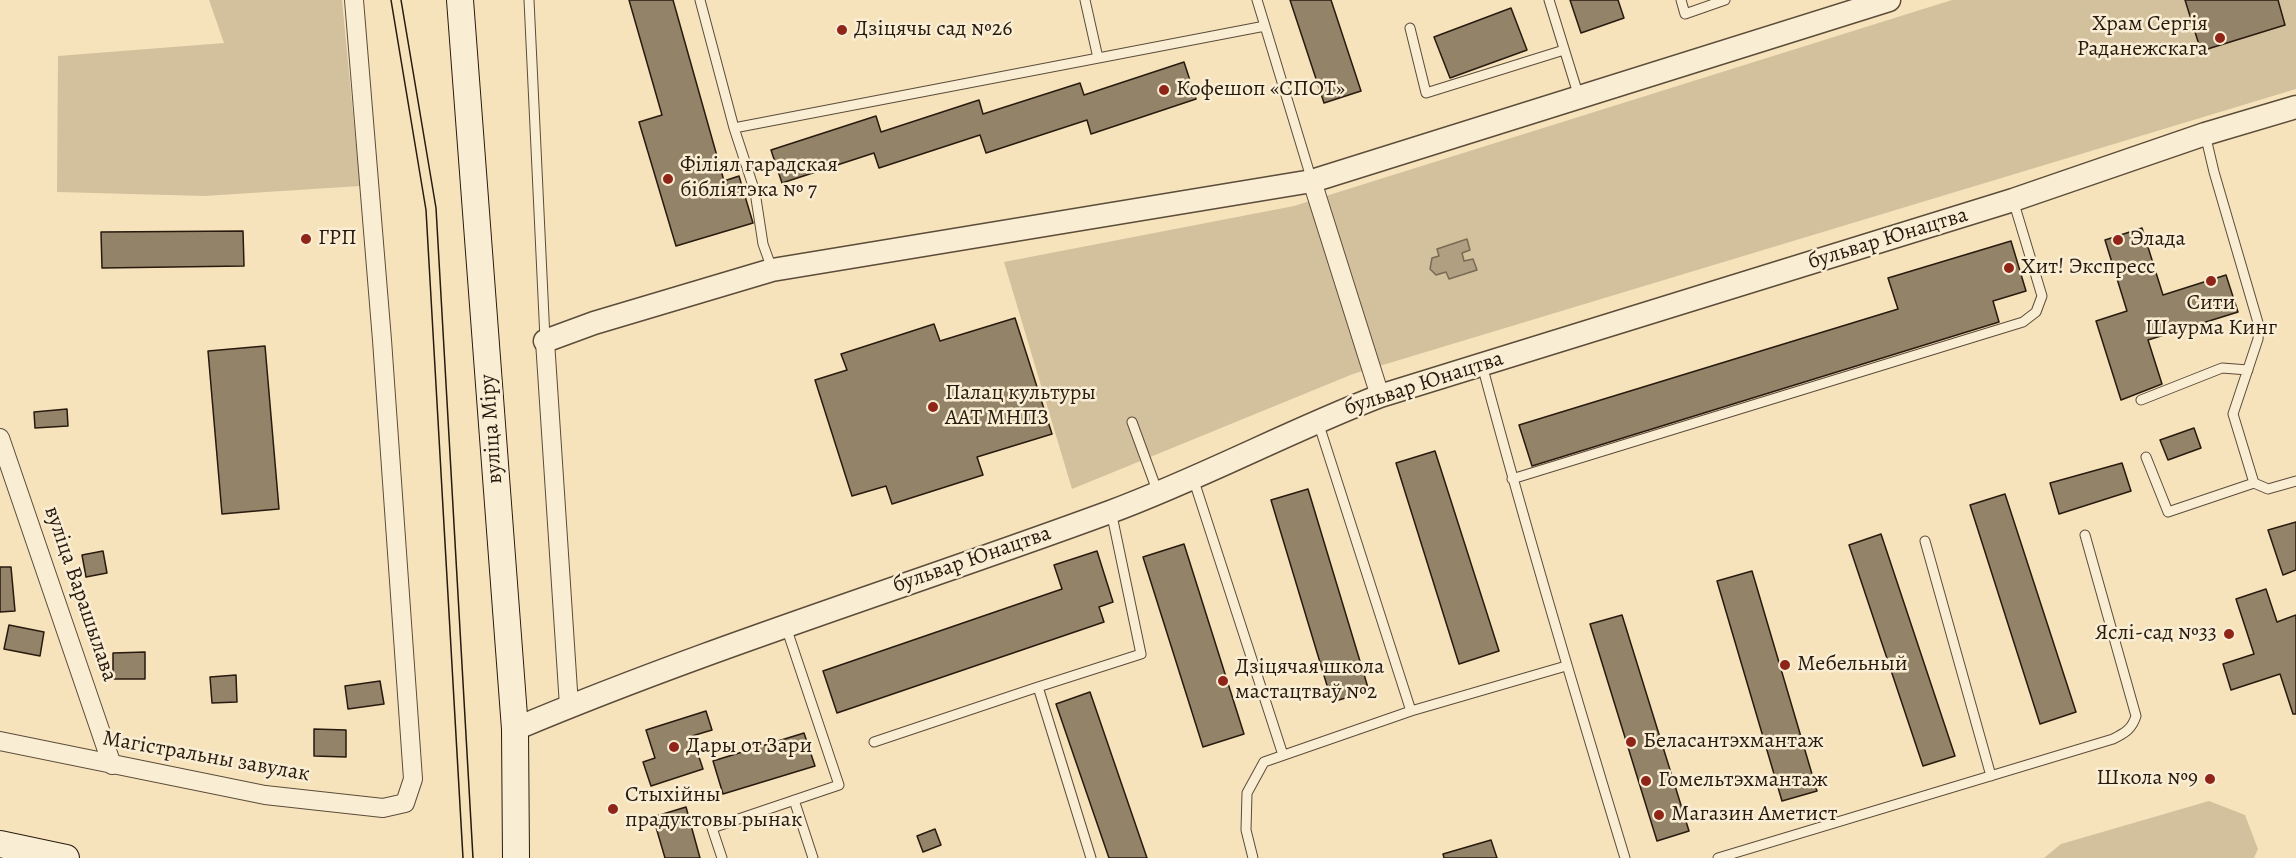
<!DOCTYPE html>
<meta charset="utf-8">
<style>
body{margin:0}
canvas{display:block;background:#f6e3bb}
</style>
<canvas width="2296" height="858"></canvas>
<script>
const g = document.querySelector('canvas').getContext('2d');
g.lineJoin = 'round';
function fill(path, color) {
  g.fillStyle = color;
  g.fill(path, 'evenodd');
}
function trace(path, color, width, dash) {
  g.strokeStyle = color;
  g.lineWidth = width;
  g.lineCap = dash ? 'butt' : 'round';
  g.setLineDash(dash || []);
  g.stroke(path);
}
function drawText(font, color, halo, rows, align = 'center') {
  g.font = font + ' Alegreya,serif';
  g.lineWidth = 5;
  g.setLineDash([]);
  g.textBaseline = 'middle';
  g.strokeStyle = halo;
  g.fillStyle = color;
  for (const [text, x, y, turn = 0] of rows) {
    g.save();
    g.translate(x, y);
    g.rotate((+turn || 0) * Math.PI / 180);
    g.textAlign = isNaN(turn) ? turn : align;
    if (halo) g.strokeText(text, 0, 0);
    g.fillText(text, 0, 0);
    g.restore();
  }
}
const green = new Path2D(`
 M209,0H342L360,186L204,196L57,192L58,56L224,43Z
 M1952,0H2296V89L1353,374L1072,489L1004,262L1294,206Z
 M2209,801L2245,815L2258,849L2254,858H2044L2061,844Z`);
const water = new Path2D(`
 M1467,239L1470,250L1462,253L1464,261L1473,259L1477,270L1449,279L1446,272L1436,275L1430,269L1432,258L1439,256L1437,249Z`);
const building = new Path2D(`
 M629,0H673L724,181L739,176L753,223L676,246L639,122L662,115Z
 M1290,0H1331L1361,91L1324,103Z
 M1570,0H1618L1624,18L1581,33Z
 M2185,0H2278L2285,25L2201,51Z
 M1511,8L1527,50L1450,78L1434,37Z
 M1184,62L1196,99L1091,134L1087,120L986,153L980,135L879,168L874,153L782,183L771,150L876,116L881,132L979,100L983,114L1080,83L1084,95Z
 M2142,228L2163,295L2226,275L2238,312L2148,340L2162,384L2121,400L2096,321L2127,311L2105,240Z
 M243,231L244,266L102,268L101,232Z
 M2011,241L2026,291L1993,301L1999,322L1532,466L1519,425L1898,309L1888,278Z
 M1015,318L1052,434L977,457L983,475L892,504L886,486L852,496L815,380L847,370L841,354L934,324L940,341Z
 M265,346L279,509L222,514L208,351Z
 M67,409L68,426L35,428L34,412Z
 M2194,428L2201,448L2168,460L2160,440Z
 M1435,451L1499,651L1459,664L1396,463Z
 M2122,463L2131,491L2059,514L2050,483Z
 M1308,489L1369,691L1332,702L1271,500Z
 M2005,494L2076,712L2040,724L1970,505Z
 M2296,522V570L2283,575L2268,530Z
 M1881,534L1955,756L1923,766L1849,545Z
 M1184,544L1244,734L1203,747L1143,557Z
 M103,551L107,573L86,577L82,555Z
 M1097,551L1113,602L1099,607L1104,622L837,713L823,671L1062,589L1054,565Z
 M0,567H11L15,611L0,612Z
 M1752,571L1817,791L1782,801L1717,581Z
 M2266,589L2277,622L2296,615V714H2293L2280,674L2231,690L2223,664L2254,654L2236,599Z
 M1622,615L1689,831L1657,841L1590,624Z
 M9,625L44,632L40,656L4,649Z
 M145,652V679H113V653Z
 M236,675L237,702L212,703L210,677Z
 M380,681L384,704L348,709L345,686Z
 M1090,692L1147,858H1109L1056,704Z
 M706,711L712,730L692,736L703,769L651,786L643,762L655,758L646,730Z
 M314,729L346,730V757L314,756Z
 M804,733L815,766L723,794L713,761Z
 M686,807L700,858H665L653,817Z
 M935,829L941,845L923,852L917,836Z
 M1491,840L1497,858H1444L1443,854Z`);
const service = new Path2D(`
 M529,0L545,339
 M700,0L734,128L755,192L763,244L772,269
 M1085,0L1098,58
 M1257,0L1265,26
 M1549,0L1579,97
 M1681,0L1685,14L1725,0
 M1410,28L1426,93L1564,50
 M734,128L1265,26L1312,181
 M2205,134L2214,172L2259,326L2258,339L2233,414L2254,483L2268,489L2296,481
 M1482,365C1526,530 1575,694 1625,858
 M2141,400L2222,368L2248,370
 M1132,422L1158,493
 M1318,422L1411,711
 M2146,457L2168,512L2254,483
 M1193,478L1283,755
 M1512,479L2023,322L2036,312L2042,296L2013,200
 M1925,541L1991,776
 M874,742L1038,687
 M794,800L813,858
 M722,858L712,828L839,785L786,627
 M1091,858L1038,687L1141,654L1111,511
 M1253,858L1246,830L1247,793L1264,762L1411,711L1566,666
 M1718,858L2113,739C2125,733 2132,729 2136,716L2085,535`);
const minor = new Path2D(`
 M1312,181L1380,396
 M545,341L569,706
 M0,438L112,765
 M0,741L265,795L383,808L405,803L413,779L382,340L354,0`);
const tertiary = new Path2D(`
 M545,341L594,323L772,270L1312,181L1889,0
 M515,729C710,647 912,585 1110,512C1202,478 1289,431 1380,396L2013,200L2205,134L2296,107`);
const secondary = new Path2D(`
 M460,0L515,729L516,858
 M0,844L66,858`);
const tram = new Path2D(`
 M391,0L426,210L463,858
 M401,0L436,208L473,858`);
const markers = [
 [842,30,6,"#8f2418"],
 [2220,38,6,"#8f2418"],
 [1164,90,6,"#8f2418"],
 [668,179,6,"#8f2418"],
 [306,239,6,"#8f2418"],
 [2118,240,6,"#8f2418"],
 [2009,268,6,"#8f2418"],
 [2211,281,6,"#8f2418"],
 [933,407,6,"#8f2418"],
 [2229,634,6,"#8f2418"],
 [1785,665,6,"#8f2418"],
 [1223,681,6,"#8f2418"],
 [1631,742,6,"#8f2418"],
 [674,747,6,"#8f2418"],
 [2210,779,6,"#8f2418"],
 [1646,781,6,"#8f2418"],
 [613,809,6,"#8f2418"],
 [1659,815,6,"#8f2418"]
];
const poiNames = [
 ["Храм Сергія",2208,25,"right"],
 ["Раданежскага",2208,50,"right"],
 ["Дзіцячы сад №26",854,30],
 ["Кофешоп «СПОТ»",1176,90],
 ["Філіял гарадская",680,166],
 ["бібліятэка № 7",680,191],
 ["ГРП",318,239],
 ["Элада",2130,240],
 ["Хит! Экспресс",2021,268],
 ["Сити",2211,304,"center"],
 ["Шаурма Кинг",2211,329,"center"],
 ["Палац культуры",945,394],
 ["ААТ МНПЗ",945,419],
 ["Яслі-сад №33",2217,634,"right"],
 ["Мебельный",1797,665],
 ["Дзіцячая школа",1235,668],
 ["мастацтваў №2",1235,693],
 ["Беласантэхмантаж",1643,742],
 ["Дары от Зари",686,747],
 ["Школа №9",2198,779,"right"],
 ["Гомельтэхмантаж",1658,781],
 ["Стыхійны",625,796],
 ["прадуктовы рынак",625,821],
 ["Магазин Аметист",1671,815]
];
const streetNames = [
 ["бульвар Юнацтва",1888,239,-17],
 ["бульвар Юнацтва",1424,384,-18],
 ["вуліца Міру",492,429,-94],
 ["бульвар Юнацтва",972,560,-19],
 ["вуліца Варашылава",80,594,71],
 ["Магістральны завулак",206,757,10]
];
fill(green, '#d3c19e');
fill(water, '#b09f81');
trace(water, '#7a6a53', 1.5);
fill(building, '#938368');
trace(building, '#281a0f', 1.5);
trace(service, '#5c4c3a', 11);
trace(minor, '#5c4c3a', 20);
trace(tertiary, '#5c4c3a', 25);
trace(secondary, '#281a0f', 28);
trace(service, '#f9edd3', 9);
trace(minor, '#f9edd3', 18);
trace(tertiary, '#f9edd3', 22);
trace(secondary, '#f9edd3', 26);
trace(tram, '#281a0f', 1.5);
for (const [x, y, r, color] of markers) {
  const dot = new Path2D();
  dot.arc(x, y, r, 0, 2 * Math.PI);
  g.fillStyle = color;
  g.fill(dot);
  trace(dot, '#f9edd3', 2);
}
drawText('22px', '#281a0f', '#f9edd3', poiNames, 'left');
drawText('22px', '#281a0f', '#f9edd3', streetNames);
</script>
